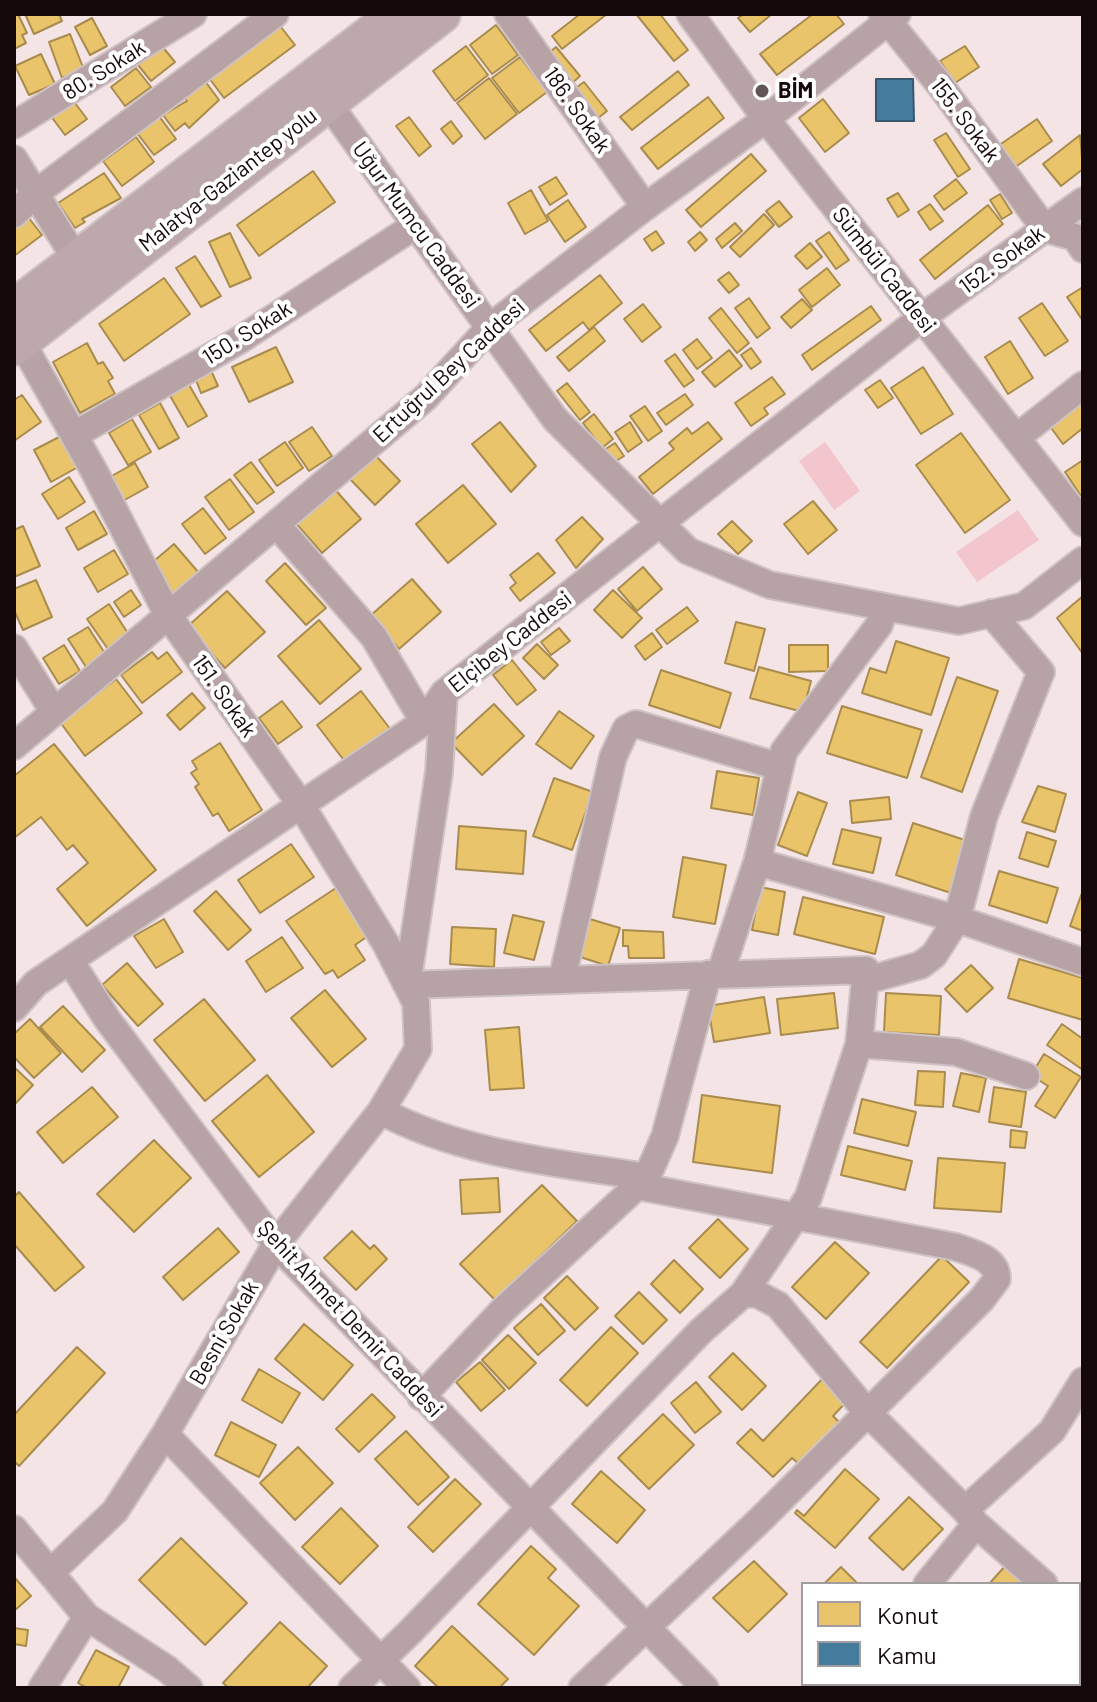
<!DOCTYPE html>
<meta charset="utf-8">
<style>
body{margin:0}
#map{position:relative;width:1097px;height:1702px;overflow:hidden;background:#f4e4e6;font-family:Barlow,sans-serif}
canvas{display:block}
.frame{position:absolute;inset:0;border:16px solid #14080a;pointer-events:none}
.legend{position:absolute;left:801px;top:1582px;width:280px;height:104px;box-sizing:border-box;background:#fff;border:2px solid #a19c9d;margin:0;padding:10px 14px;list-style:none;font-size:24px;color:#14080a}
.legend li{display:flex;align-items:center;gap:16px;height:40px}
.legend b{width:40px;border:2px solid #a19c9d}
</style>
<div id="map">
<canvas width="1097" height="1702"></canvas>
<div class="frame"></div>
<ul class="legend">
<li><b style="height:22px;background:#e9c46a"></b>Konut</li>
<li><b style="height:22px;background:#457b9d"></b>Kamu</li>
</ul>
</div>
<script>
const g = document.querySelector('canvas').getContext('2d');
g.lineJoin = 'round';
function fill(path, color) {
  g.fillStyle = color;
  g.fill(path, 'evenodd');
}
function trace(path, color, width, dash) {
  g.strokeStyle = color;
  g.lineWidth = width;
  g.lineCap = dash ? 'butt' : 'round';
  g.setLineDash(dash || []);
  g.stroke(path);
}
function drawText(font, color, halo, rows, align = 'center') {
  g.font = font + ' Barlow,sans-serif';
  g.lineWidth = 8;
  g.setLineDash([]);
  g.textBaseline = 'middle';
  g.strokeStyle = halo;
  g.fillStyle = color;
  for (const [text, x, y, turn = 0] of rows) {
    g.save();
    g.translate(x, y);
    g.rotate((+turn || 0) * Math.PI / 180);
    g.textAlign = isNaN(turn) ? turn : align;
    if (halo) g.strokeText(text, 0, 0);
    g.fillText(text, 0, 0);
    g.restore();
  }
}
const green = new Path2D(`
 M825,442L860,491L834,510L799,461Z
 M1018,510L1039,540L977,582L956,552Z`);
const homes = new Path2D(`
 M14,14H18L27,33L22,35L26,43L14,49Z
 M25,14H59L62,21L34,34Z
 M580,14H607L562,49L552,36Z
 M636,14H660L688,50L674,61Z
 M744,14H772L750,32L738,18Z
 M813,14H836L844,24L777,75L760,54Z
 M92,18L107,46L90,55L75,27Z
 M277,22L295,45L224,98L206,74Z
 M496,25L518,55L492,74L470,45Z
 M70,34L84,70L62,78L49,42Z
 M161,45L175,62L151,81L138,65Z
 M466,46L488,75L455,101L433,71Z
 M965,46L979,67L955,83L940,61Z
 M556,47L580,76L570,85L546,55Z
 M41,54L55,84L29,95L15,66Z
 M520,57L547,92L519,113L492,78Z
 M136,68L151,87L125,106L111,87Z
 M678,71L689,85L632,130L620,117Z
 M489,78L517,114L485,139L457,103Z
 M205,81L219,100L189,128L185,123L175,131L163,115L187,101L184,97Z
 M584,82L607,111L597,119L573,90Z
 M708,97L724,118L658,169L641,148Z
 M72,99L87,119L65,135L50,115Z
 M823,99L849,133L825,152L799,118Z
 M159,116L176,139L154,155L137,133Z
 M409,117L431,146L419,156L396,126Z
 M1037,119L1052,141L1014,168L998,146Z
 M451,121L462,136L453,144L441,129Z
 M946,133L970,169L958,177L934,140Z
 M1080,135L1083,169L1061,186L1043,164Z
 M136,137L154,162L122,186L103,161Z
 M751,154L766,171L701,227L686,210Z
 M313,171L335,202L259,256L237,225Z
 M104,173L121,198L82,219L85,222L75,228L58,203Z
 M556,177L567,194L550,205L539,187Z
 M956,179L967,193L944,210L934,196Z
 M531,190L548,221L525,234L508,203Z
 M898,193L909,210L898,217L887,199Z
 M1000,194L1012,213L1002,219L990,200Z
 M568,200L586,227L565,242L547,215Z
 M779,201L792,217L779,227L766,211Z
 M930,204L943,221L930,230L918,212Z
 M988,205L1003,224L935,279L920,260Z
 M25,213L42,235L14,256V222Z
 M764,214L774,225L740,257L730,247Z
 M735,223L742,231L722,248L716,239Z
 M656,231L664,243L652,251L644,239Z
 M700,232L707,240L695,251L688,242Z
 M829,232L849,260L836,269L816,241Z
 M230,233L251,278L230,287L209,242Z
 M810,243L822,257L807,269L795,256Z
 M195,256L221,296L201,307L176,268Z
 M827,268L840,285L812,307L799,290Z
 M729,272L739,285L729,293L718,280Z
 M600,275L622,303L589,330L583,322L546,351L529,330Z
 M164,278L190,314L124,361L99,324Z
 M1083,287V321L1067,297Z
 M749,298L770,328L757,338L735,308Z
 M802,299L812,310L791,328L781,317Z
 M1042,303L1068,341L1045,356L1019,318Z
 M643,304L661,327L642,342L624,319Z
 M871,306L881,320L812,370L802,355Z
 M721,308L749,343L737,353L709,318Z
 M594,327L605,341L569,371L557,357Z
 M697,339L712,358L697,369L683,350Z
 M1010,341L1033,378L1008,394L985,357Z
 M87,343L98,364L103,362L113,378L108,381L115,394L80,413L53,362Z
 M276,347L293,382L249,402L232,367Z
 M751,348L761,362L751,369L741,355Z
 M729,350L742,366L715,387L702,372Z
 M675,354L694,380L684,387L665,361Z
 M923,367L953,414L921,434L891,388Z
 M210,368L218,386L201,393L194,375Z
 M772,377L785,394L764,408L768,414L751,426L735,403Z
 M880,380L893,398L878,408L865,390Z
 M188,383L207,416L188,427L169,394Z
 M567,383L590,412L580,420L557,391Z
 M685,394L693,405L666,425L657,413Z
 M22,395L41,422L14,441V400Z
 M1083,398V428L1063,444L1049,425Z
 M160,403L179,438L159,449L139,415Z
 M645,406L662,431L648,441L630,416Z
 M594,414L613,439L602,448L583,423Z
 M132,419L151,452L128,465L109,433Z
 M500,422L536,466L511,492L472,444Z
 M630,422L642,442L628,452L615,432Z
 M708,422L722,439L653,494L639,477L674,449L669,443L687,428L692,434Z
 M312,427L332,456L309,471L289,442Z
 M961,433L1010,500L965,533L916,465Z
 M61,436L78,467L51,482L34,450Z
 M285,442L303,468L277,486L259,460Z
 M615,443L624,456L613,463L604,450Z
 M373,453L400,481L375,505L348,477Z
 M1083,460V499L1065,472Z
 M251,462L274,492L257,504L234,475Z
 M135,463L148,487L121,502L108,478Z
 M69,477L85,502L58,519L42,494Z
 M230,479L254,512L229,530L205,497Z
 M463,485L496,524L448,563L416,524Z
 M332,486L361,519L322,553L293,520Z
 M813,501L837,530L808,554L784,524Z
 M203,508L226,538L205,554L182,524Z
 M94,511L107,534L78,550L66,528Z
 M582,517L603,539L576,568L556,540Z
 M732,521L752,541L738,554L718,534Z
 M23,526L40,566L14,577V530Z
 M174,544L199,573L174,595L148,566Z
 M114,550L128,574L98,592L84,568Z
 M538,553L555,573L520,601L510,588L516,583L510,575Z
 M285,563L326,608L306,625L266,581Z
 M643,567L662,589L637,611L618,589Z
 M412,579L441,612L399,649L370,616Z
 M36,580L52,617L23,630L14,610V589Z
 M131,590L141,605L124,617L114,602Z
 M613,590L642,618L622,638L594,610Z
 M227,591L265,632L225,668L187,627Z
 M1083,596V654L1057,618Z
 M109,604L131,638L110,652L87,619Z
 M687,607L698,621L667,644L656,630Z
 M319,620L361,669L320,704L278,656Z
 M736,622L765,629L754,671L725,663Z
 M88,627L106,655L86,667L68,639Z
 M559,628L570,641L551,655L541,642Z
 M652,633L662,647L645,660L635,646Z
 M896,641L949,658L931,715L862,693L870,668L886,673Z
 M537,644L558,665L544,679L523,658Z
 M64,645L80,671L59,684L43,658Z
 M789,645H828V671L789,672Z
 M152,652L158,659L167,652L182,672L142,703L121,675Z
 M512,660L536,690L517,705L493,675Z
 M759,667L811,681L803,712L750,698Z
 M661,670L731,693L720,728L649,705Z
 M957,677L998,691L962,792L921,777Z
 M116,679L142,713L85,756L60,722Z
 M361,691L391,730L346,763L317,725Z
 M192,693L205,708L180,730L167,715Z
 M282,701L302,727L278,744L259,718Z
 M494,704L524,736L482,775L451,743Z
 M842,706L922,730L907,778L827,753Z
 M559,711L594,736L571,769L536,744Z
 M220,743L262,810L229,831L218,813L213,816L195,787L199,784L191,773L197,769L192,761Z
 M54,744L156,870L87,926L57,889L88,863L73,845L67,850L41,817L14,838V776Z
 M717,771L759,778L753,815L711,808Z
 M554,778L593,792L572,850L533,836Z
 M1038,786L1066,794L1055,832L1022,822Z
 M798,792L827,803L807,856L778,845Z
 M889,797L891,819L852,823L850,801Z
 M913,823L974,843L957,895L896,875Z
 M459,826L526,831L523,874L456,869Z
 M842,829L881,838L873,873L833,864Z
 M1027,832L1056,841L1048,867L1019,858Z
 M291,844L314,877L260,913L238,880Z
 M683,857L726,865L715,924L673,917Z
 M999,871L1058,888L1047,923L989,905Z
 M342,884L374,932L355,945L365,960L338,978L333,970L325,974L286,921Z
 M760,887L785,892L778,935L752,930Z
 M1083,890V931L1070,926Z
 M216,891L251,930L228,950L194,911Z
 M803,897L884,917L875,954L794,934Z
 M513,915L544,922L534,960L504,953Z
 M583,917L620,928L608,966L571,954Z
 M164,919L183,952L156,968L134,936Z
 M452,927L496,929L494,967L450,964Z
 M623,930L663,932L664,958H629L628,946H623Z
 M282,937L303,968L266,992L246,961Z
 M1019,959L1083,978V1020L1008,998Z
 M127,963L163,1004L138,1026L102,985Z
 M971,965L993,988L967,1012L945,989Z
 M325,990L366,1039L332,1067L291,1018Z
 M834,993L838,1028L781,1035L777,999Z
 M886,993L941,996L939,1035L884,1032Z
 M764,997L770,1033L714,1042L708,1006Z
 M204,999L255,1060L205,1101L154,1040Z
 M63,1006L105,1050L82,1072L40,1027Z
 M30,1019L61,1053L34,1078L14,1057V1034Z
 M1062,1024L1083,1039V1070L1047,1045Z
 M519,1027L524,1088L490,1090L485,1030Z
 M1044,1054L1081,1077L1055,1118L1035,1106L1048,1086L1031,1075Z
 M14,1067L33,1085L14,1105Z
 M918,1071L945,1072L943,1107L915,1105Z
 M961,1073L986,1078L979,1112L953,1106Z
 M267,1075L314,1132L259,1177L212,1121Z
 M92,1087L118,1117L63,1163L37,1132Z
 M994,1087L1026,1092L1021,1127L989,1122Z
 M702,1095L780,1106L772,1173L693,1162Z
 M862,1099L916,1112L908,1146L854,1133Z
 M1011,1130L1027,1132L1025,1148L1010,1147Z
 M154,1140L191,1178L134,1232L97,1194Z
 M848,1146L912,1161L905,1190L841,1175Z
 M938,1158L1005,1163L1001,1212L934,1208Z
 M498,1178L500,1212L462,1214L460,1180Z
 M542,1185L577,1221L495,1300L460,1264Z
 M19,1192L84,1267L55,1291L14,1244V1197Z
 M718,1219L748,1249L720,1278L689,1248Z
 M218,1228L239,1252L183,1300L163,1277Z
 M352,1231L370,1249L374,1245L387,1259L356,1290L324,1258Z
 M835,1242L869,1273L826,1319L792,1287Z
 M942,1256L969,1282L887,1368L860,1342Z
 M674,1260L703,1289L680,1313L651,1284Z
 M567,1276L598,1308L575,1330L544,1298Z
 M639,1292L667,1320L643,1344L615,1316Z
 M541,1304L565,1331L538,1355L514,1328Z
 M304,1324L353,1365L323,1400L275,1359Z
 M611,1327L638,1353L587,1406L560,1380Z
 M508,1335L536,1363L509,1389L482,1360Z
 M77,1347L105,1373L19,1466L14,1461V1415Z
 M733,1353L766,1386L742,1410L709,1377Z
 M480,1362L505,1390L481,1411L456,1382Z
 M259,1369L300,1393L282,1423L242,1400Z
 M826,1375L850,1398L833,1416L840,1423L800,1465L792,1458L773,1477L737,1443L751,1429L763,1441Z
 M696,1382L721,1412L695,1433L671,1403Z
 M372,1394L395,1417L359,1452L336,1429Z
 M663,1414L694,1445L649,1489L618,1458Z
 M231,1422L276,1445L259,1477L215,1455Z
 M406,1431L449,1477L418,1505L375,1459Z
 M298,1447L333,1483L295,1520L260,1483Z
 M845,1469L879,1499L835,1548L795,1513L797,1510L804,1516Z
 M601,1471L645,1510L617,1543L572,1504Z
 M455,1479L481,1504L433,1552L408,1527Z
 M909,1497L943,1529L903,1570L869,1538Z
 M341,1508L378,1546L340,1584L302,1547Z
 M181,1538L247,1603L205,1645L139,1580Z
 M531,1546L556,1569L548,1578L579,1606L534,1655L478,1604Z
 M754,1561L787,1594L748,1632L713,1598Z
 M1006,1565L1027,1584H989Z
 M841,1567L858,1584H824Z
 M14,1577L31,1596L14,1611Z
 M280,1622L327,1666L307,1688H229L223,1683Z
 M452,1626L508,1679L499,1688H439L415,1666Z
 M14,1628L28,1630L26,1646L14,1644Z
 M96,1650L129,1667L118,1688H87L78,1683Z
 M897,1684H977L982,1688H901Z`);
const public = new Path2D(`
 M876,79H913L914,121H876Z`);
const minor = new Path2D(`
 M508,14L645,207
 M690,14L766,119L1083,523
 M882,14L940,85L1045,229L1075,237L1083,249
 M328,103L555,419L688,551L770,585L959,621L1024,606L1083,560
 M14,125L193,14
 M14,159L77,261
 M14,214L36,193L275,14
 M21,341L94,471L168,615L301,805L386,944L416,1003L418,1049L381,1111L276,1244L165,1434L115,1511L51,1572
 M74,435L238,341L416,225
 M1016,438L1083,385
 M276,524L374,637L424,722
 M14,648L54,712
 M444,693L439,772L407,985L866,970L859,1044L808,1198L743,1294
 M14,746L426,397L490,327L645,207L766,119L897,14
 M757,862L957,919L1083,962
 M71,962L107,1019L276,1244L705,1688
 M855,971L868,980L921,965L934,955L957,919L984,816L1041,672L991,613
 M720,974L757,862L784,751L879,625L885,607
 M562,979L613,757L626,729L636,724L777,766
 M14,1008L36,983L424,722L444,693L921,318L1083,201
 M859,1044L956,1052L1026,1076
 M381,1111C461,1154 558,1163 647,1177
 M421,1397L504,1309L647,1177L665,1136L708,974
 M165,1434L407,1688
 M965,1510L1052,1431L1083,1381
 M14,1529L87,1617L167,1669L189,1688
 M927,1584L976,1524
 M1079,1614L1083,1617
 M42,1688L87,1617
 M352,1688L410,1632L701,1331L743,1294H757L778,1305L867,1412L965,1510L976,1524L1044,1584
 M582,1688L761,1519L982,1299L997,1279C997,1258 972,1253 956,1247L637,1186
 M836,1688L840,1684`);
const highway = new Path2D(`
 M14,309L398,14
 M14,346L441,14`);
const markers = [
 [762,91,8,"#625557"]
];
const streetNames = [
 ["80. Sokak",104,70,-32],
 ["186. Sokak",577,110,55],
 ["155. Sokak",965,120,53],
 ["Malatya-Gaziantep yolu",228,180,-38],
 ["Uğur Mumcu Caddesi",416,225,54],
 ["152. Sokak",1002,260,-36],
 ["Sümbül Caddesi",884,270,52],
 ["150. Sokak",247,333,-32],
 ["Ertuğrul Bey Caddesi",449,371,-43],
 ["Elçibey Caddesi",510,642,-38],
 ["151. Sokak",224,696,55],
 ["Şehit Ahmet Demir Caddesi",350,1319,47],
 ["Besni Sokak",224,1333,-60]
];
const poiNames = [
 ["BİM",778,91]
];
fill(green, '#f3c6cd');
fill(homes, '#e9c46a');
trace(homes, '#a98c4d', 2);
fill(public, '#457b9d');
trace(public, '#365871', 2);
trace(minor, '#cec2c4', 30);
trace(highway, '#cec2c4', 42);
trace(minor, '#b7a3a6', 26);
trace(highway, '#bda8ac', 38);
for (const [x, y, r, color] of markers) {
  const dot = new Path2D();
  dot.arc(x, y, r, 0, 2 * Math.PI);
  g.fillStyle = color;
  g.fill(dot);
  trace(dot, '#fff', 3);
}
drawText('22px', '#14080a', '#fff', streetNames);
drawText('bold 22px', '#14080a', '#fff', poiNames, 'left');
</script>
